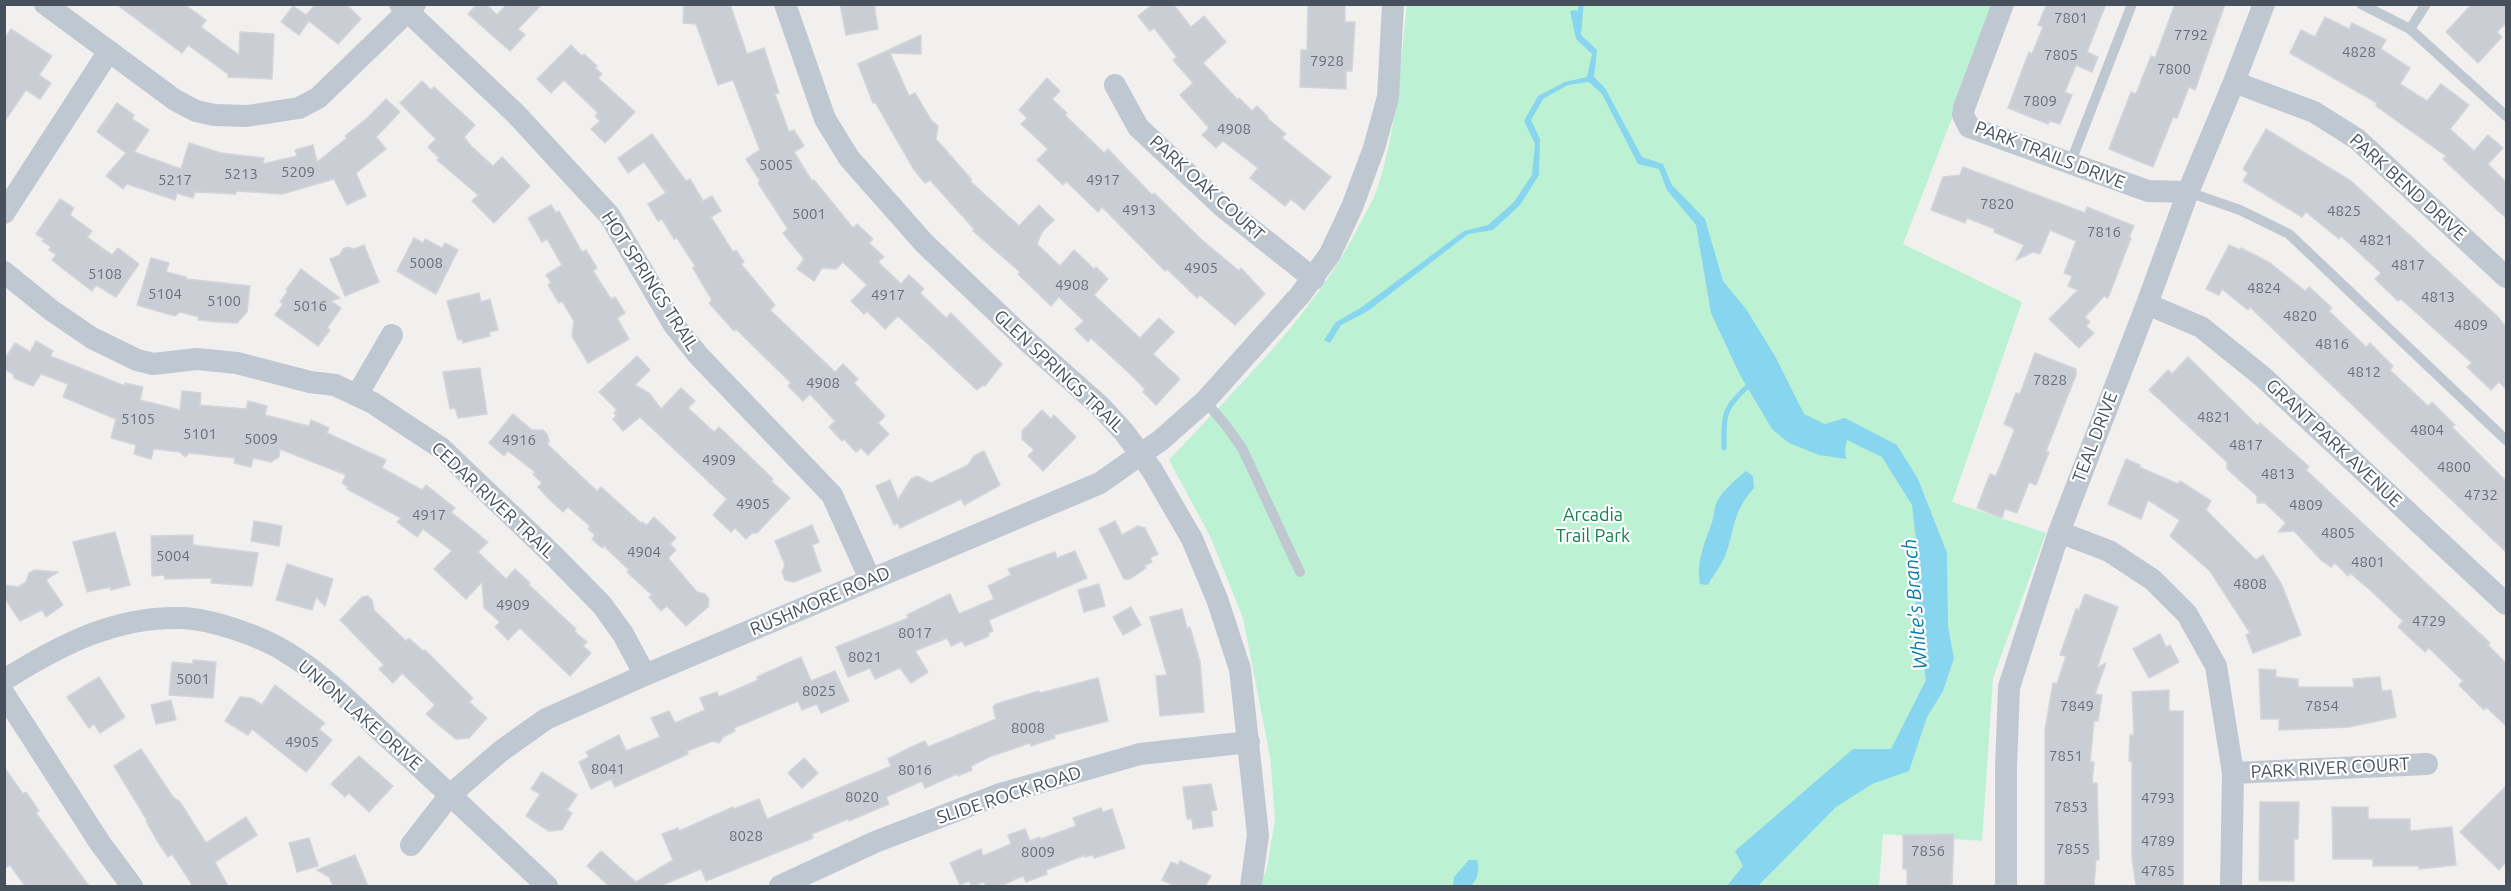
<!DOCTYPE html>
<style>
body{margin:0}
#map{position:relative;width:2511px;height:891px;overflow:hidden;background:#f2efef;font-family:Ubuntu,sans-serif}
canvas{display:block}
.frame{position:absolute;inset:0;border:6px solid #46515d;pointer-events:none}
</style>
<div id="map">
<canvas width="2511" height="891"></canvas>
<div class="frame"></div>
</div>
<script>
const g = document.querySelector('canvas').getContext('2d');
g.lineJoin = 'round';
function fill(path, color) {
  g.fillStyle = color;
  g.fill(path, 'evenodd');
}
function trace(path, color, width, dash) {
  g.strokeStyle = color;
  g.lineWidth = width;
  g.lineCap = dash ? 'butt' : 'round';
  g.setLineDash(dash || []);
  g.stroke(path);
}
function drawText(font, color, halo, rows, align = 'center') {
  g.font = font + ' Ubuntu,sans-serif';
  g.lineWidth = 4.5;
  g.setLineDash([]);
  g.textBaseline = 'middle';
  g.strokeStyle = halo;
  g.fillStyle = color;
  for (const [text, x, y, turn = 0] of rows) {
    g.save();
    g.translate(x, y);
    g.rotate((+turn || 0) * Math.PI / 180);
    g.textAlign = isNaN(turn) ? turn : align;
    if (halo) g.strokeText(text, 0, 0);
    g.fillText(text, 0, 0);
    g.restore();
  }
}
const green = new Path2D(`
 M1407,5H1996L1903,244L2022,302L1952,502L2046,533L1993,678L1982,841L1883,834L1879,886H1260L1267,868L1275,819L1270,756L1243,618L1210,536L1169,460C1238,386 1316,313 1361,222C1366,211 1373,201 1377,189C1397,130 1400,66 1407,5Z`);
const water = new Path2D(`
 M1577,10L1581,35L1597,50L1594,77L1605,88L1642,157L1663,164L1672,185L1705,219L1723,281L1746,309L1775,356L1804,414L1825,424L1845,418L1897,445L1918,479L1947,553L1948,627L1954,658L1943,691L1927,717L1909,771L1872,784L1836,807L1758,886H1727L1743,866L1735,851L1853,749H1891L1926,680L1916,604V539L1912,505L1882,457L1847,440L1845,450L1846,459L1819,455L1789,443L1772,429L1740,375L1711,313L1696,225L1667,190L1659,169L1638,164L1602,94L1589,82L1568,85L1543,99L1531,120L1540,139L1539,175L1520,205L1493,230L1468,234L1368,311L1341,325L1330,343L1324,340L1336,322L1362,307L1464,231L1488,225L1514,202L1532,175L1535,144L1524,121L1538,96L1565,82L1587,77L1592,54L1576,39L1570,11Z
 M1746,471L1753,476L1754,488C1731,514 1736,528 1725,556C1721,566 1713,575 1708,585L1700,584C1696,562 1704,545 1711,525C1715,516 1713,507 1719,498C1726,488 1736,479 1746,471Z
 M1469,860H1477C1480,870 1478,878 1471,886H1453L1454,877Z`);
const stream = new Path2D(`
 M1579,31L1581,4
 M1724,448C1724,411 1723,410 1750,384`);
const building = new Path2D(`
 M116,4H184L206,20L201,27L239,55L240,32L274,34L272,79L228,77V74L188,45L182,53Z
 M316,4H346L361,19L338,44L309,21L299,35L281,22L293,6L306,15Z
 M477,4H486L497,15L507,4H542L518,29L525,35L510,51L468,14Z
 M684,4H730L747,54L764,48L779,93L775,94L789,132L794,130L804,146L794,152L812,181L814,180L853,228L857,224L873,239L869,243L884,257L878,262L901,284L909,275L924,289L920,293L946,318L951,313L1002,364L985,386L983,385L977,390L898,316L885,329L867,311L864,314L851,301L867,285L843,262L836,269L822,268L814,281L797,269L804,259L783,233L788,229L758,183L760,181L746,159L760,150L733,80L718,85L696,24L683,23Z
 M840,4H874L878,29L846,35Z
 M1153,4H1173L1191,27L1204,16L1226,42L1203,63L1237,99L1239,98L1252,111L1257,106L1268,117L1267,118L1286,134L1282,138L1331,177L1304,210L1291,199L1285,206L1250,178L1258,168L1223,141L1216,148L1202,135L1209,128L1180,95L1193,83L1173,60L1177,57L1154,28L1150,31L1138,16Z
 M1308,4L1345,5V22H1355L1352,71H1346V89L1300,87L1301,50H1307Z
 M2047,4H2106L2087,52L2098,57L2092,72L2076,65L2065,92L2072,95L2060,124L2050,121L2048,124L2008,108L2029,52L2032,54L2043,27L2038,25Z
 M2175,4H2225L2195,90L2189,87L2177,118L2173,117L2153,167L2109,149L2131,92L2136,94L2151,56L2155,58Z
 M2472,4H2506V23L2497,32L2502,37L2478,63L2446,32Z
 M2325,17L2349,29L2352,23L2386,40L2381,49L2410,68L2400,84L2427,101L2441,84L2469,105L2450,129L2474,151L2488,135L2503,148L2488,164L2506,182V218L2443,159L2446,156L2376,106L2377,103L2290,53L2301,30L2315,37Z
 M11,29L52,56L39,75L51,83L40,99L26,90L4,122V39Z
 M921,35V54L890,53L909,96L915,93L931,120L938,126L936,139L972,180L970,181L1019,226L1039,205L1054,220L1042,232L1037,244L1060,266L1074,250L1094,269L1096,267L1108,279L1094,295L1140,338L1159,318L1174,332L1153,354L1180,379L1156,405L1143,392L1145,389L1129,373L1091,338L1088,342L1075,329L1084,321L1059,297L1051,306L1018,274L1020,272L973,231L974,229L930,180L925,183L914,170L875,102L873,103L858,64Z
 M571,45L582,56L584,54L597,66L595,68L602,74L598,78L635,112L605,143L591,129L600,121L595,116L598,113L564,80L551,93L537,79Z
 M1047,78L1060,91L1052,99L1067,113L1065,115L1104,153L1108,149L1152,195L1154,193L1202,240L1239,271L1241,268L1265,294L1235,325L1200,295L1197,298L1167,269L1165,271L1102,207L1098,212L1066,181L1063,185L1037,160L1048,149L1021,124L1027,118L1019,110Z
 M422,81L431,90L434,87L475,125L464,137L471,146L493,166L502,157L530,186L494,223L472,201L478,195L437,160L439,158L428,147L436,139L400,103Z
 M386,99L400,112L376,137L386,149L356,173L366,196L347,205L334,179L282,194L236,191V194L195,192L193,198L177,193L175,200L127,184L123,189L106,176L126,153L97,132L117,103L134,115L132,119L149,130L134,152L181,169L189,143L221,153L264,158L263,164L297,156L295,150L313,145L317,162L347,138L345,136L366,119Z
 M2266,129L2351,181L2497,316L2506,327V389L2499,382L2491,390L2467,367L2472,363L2401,299L2398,301L2375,279L2381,273L2341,236L2339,239L2306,212L2302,217L2243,181L2248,173L2243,169Z
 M652,134L686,181L690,179L703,201L712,196L721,211L711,217L733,252L736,250L744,262L741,264L775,305L770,310L835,372L843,364L858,379L854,383L885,416L878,423L889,434L868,455L861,448L856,452L844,439L842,441L829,427L835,421L810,394L803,401L788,386L791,383L736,329L734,331L709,303L712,300L693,268L695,266L677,238L674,239L662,219L658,221L648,204L666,193L644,162L628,173L618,158Z
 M1963,167L2085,213L2087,207L2134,226L2129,237L2131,238L2108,298L2104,296L2085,317L2090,322L2086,326L2094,333L2079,348L2049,319L2078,290L2068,286L2072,276L2064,273L2076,241L2050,230L2040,254L2033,252L2016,260L2024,245L1994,232L1995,229L1967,218L1965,223L1931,210L1943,177L1960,175Z
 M60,199L74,208L70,215L92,231L87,237L112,255L118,248L139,264L116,297L96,285L92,291L75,278L52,260L56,255L49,250L51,247L42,241L44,239L36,234Z
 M551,205L556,213L559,211L582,252L586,250L597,268L593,271L611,299L615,297L625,313L617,318L629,339L588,363L572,336L574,321L562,301L559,303L548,285L551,282L546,275L562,265L547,239L542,242L528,218Z
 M414,238L423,243L425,239L442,248L445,243L458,250L436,294L397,271Z
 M364,245L379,282L345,296L330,259L340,255L343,249L348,247L354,249Z
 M2229,245L2240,250L2241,248L2270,263L2305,291L2309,287L2332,308L2329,311L2366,347L2370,343L2393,366L2390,370L2428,406L2432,402L2455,425L2452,427L2506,481V552L2250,307L2248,310L2222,289L2219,295L2206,289Z
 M151,258L169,263L166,272L186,277L187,279L250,286L247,312L237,323L218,322L198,320L199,317L180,312L175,316L137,305Z
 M301,269L340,298L331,301L341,308L327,328L330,330L318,346L275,315L283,304L280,302L288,291L286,290Z
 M479,293L481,302L490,299L498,330L489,332L490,336L463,343L462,339L458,340L447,301Z
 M36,341L53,351L50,356L125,386V383L143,387L140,400L180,410L182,391L201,393L200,405L246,409L248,401L267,406L265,415L309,426L311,420L329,428L327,433L386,460L382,468L422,490L426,485L455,508L451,512L488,542L478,552L506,579L515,569L530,583L528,584L576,629L574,631L587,642L583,646L591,653L570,676L520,628L508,640L495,627L500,622L484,608L482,582L466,599L434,569L452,551L423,529L417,537L397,522L401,518L347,489L348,487L342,483L346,475L280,449L279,457L271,462L253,458L251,467L234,463L235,458L189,453L185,457L180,452L154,449L151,459L134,454L136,445L111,438L116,419L63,397L68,384L41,374L33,386L14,378L13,374L4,369V360L15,343L30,352Z
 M2035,353L2076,369V375L2046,451L2049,452L2036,485L2029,482L2017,513L2005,509L2002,518L1977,508L1990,474L1996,476L2014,431L2013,428L2004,424L2016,393L2020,394Z
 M637,356L650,370L635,385L650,394L661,409L681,388L695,401L688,408L714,432L719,427L773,479L771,481L790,498L757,533H752L746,539L735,528L731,532L713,515L727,499L640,417L623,431L613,419L616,416L614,413L617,410L599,392Z
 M2188,357L2258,426L2260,423L2304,462L2309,467L2306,470L2490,643L2488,645L2506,663V726L2486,707L2484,710L2459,685L2463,681L2429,648L2425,652L2398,627L2403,621L2369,589L2350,573L2348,576L2335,563L2331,567L2322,561L2294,531L2278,532L2286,523L2265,503H2257V496L2227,469V462L2149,390L2168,370L2172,374Z
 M480,368L487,414L458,418L455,408L450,409L443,372Z
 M1042,410L1051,419L1054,415L1076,437L1043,471L1028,456L1034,450L1022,439V431Z
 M513,414L532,430H543L547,434L549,441L547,444L597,491L601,487L641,523L642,522L647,525L654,517L676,538L670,544L676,550L668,558L697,592L705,594L709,599L708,607L686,626L667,606L661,611L649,597L652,595L627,572L629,570L604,546L602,548L592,539L595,535L588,529L590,526L568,507L563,512L549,499L538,487L542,483L533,474L535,472L508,451L504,456L489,443Z
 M984,451L1000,485L964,505L961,499L900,528L898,523L894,525L876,486L890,480L898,500L911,479L917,476L931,483L968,465L974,456Z
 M2126,459L2140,465L2139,467L2178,484L2180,481L2211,501L2206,510L2256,560L2263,555L2282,585L2301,635L2253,653L2246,635L2250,633L2210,571L2170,536L2180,520L2148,500L2141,519L2108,504Z
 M254,521L282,526L279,546L251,541Z
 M1115,521L1122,535L1138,526L1145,528L1158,554L1150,558L1152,562L1144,566L1146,568L1130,579H1124L1099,529Z
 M812,525L819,542L812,545L821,571L794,582L785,580L782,572L785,565L775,541Z
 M115,532L130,585L111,590L110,587L87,592L73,542Z
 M193,535V545L258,553L252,586L211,583L212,578L165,579L164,575L152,576L151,536Z
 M1075,551L1087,578L989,620L993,631L988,633L989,636L965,646L962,641L951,646L947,638L915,651L928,672L911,683L900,668L875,679L870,668L848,677L836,647L908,618L907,615L950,594L959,614L994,599L988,586L1011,575L1008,569L1055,552L1057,558Z
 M287,564L333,579L325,606L316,597L312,610L276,600Z
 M35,570L58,572L46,580L63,605L46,617L42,610L20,621L4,597V585L18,587L26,582L29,573Z
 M1099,584L1105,606L1084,612L1078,590Z
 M2085,594L2118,607L2097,668L2106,663L2095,694L2102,695L2098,721H2094L2090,762H2094L2092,783H2097L2099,860H2096L2094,886H2045V730L2053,683L2057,684L2066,656L2060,655L2076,609L2079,610Z
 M368,596L372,600L374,610L406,641L409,638L423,651L425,650L473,698L469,702L487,718L469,738L456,739L441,727L426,714L435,705L402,673L393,683L379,669L384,665L340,620L362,597Z
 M1131,607L1141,625L1123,635L1113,617Z
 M1182,609L1187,628L1190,627L1200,662L1204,712L1160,716L1156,676L1167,675L1150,617Z
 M2160,634L2166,647L2170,645L2179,662L2149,678L2133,649Z
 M801,657L811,681L835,671L849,701L821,713L817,704L802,710L798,701L734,728L735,731L723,737L719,743L713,741L687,751L688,754L615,787L611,779L591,789L579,762L589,757L586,752L619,735L626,751L660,737L651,718L669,711L675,723L705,710L700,698L717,692L719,697L758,680L757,677Z
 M193,660L216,662L213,698L169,695L172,662L193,664Z
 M2259,669L2276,670V677L2298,679V687H2354L2353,679L2380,677L2382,691L2391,690L2396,717L2349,727L2279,730V719H2261Z
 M99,677L125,717L100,733L94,724L89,728L67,697Z
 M1098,678L1108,721L1054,735L1055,738L1031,746L1030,743L989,757L971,766L972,770L958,776L957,774L925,788L922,781L886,797L889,804L849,821L848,819L812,834L813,838L706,881L701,869L660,886H609L587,866L601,851L636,882L673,860L662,834L678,828L679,831L733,807L734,809L759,799L767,819L891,766L888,759L911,747L925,741L928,747L996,719L993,707L996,704L1039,691L1040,693Z
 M275,685L325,723L319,729L332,740L306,772L252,729L248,735L225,721L240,697L251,698L262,705Z
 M2169,690V711H2183V886H2136L2132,858V761H2129L2130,735H2134L2132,692Z
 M171,700L176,720L156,724L151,705Z
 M141,749L173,797L180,802L206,843L246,817L257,835L215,862L228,886H193L172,854L168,857L156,839L146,821L147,820L114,766Z
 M359,756L393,786L369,812L349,793L345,797L331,784Z
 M804,758L818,773L802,788L788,773Z
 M4,767L23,794L26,792L39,811L36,813L89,886H25L10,865L4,869Z
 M542,772L577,795L567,810L572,813L562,830L549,831L526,816L540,794L531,789Z
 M1211,784L1217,810L1211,811L1213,826L1193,829L1192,819H1187L1183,787Z
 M2506,786V862L2499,870L2460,832Z
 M2260,802H2299L2298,839H2294V881H2259Z
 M2332,807H2368V819H2410V831L2452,827L2456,865L2419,869V866H2373V859H2333Z
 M1101,808L1103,812L1112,809L1125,848L1094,858L1093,855L1085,857V855L1046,870L1047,874L1026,882L1023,876L1000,886H986L984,882L972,886L969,881L960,885L950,863L981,849L983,856L1011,844L1008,835L1025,829L1030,841L1040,837L1041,839L1076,826L1073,818Z
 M1954,834L1952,886H1907V869H1903V835Z
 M309,838L318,866L297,872L289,843Z
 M355,855L368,886H333L329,877L317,870Z
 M1180,861L1211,876L1205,886H1175L1162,880L1171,862L1178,865Z`);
const service = new Path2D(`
 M2361,4L2410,29
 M2426,4L2410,29L2506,116
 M2070,164L2132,4
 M2188,192L2240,210L2289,234L2506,440
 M1205,401L1224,423L1242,448L1300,572`);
const minor = new Path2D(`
 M45,4L175,100L196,111L214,115L247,116L299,108L318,98L415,4
 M400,4L516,114L610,216L674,325L698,355L832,495L870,579
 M785,4L825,119L849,158L924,243L1027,341L1100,406L1124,432L1152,470L1192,539L1217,599L1240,669L1258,835L1251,886
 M2003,4L1964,108L1963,115L1969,127L2148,191L2188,192
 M2234,82L2314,112L2357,139L2506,277
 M1115,85L1138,127L1223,207L1314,279
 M4,213L109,51
 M4,272L51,310L92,338L137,360L153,364L197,359L237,363L310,382L335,385L373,403L441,448L554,556L602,605L623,634L645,675
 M2147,304L2201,327L2263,377L2506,604
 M357,395L392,335
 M2059,532L2109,551L2153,580L2187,614L2216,666L2233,773L2231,886
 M4,680C60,645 115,616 182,618C211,619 261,636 286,652C323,674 355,707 387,737C441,786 494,836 547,886
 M4,694L100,843L132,886
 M2233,773L2427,764
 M411,845L450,795L501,751L546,719L645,675L1100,483L1161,440L1205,401L1300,295L1330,254L1352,207L1374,148L1388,97L1393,4
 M780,886L875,842L1000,794L1140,754L1249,742
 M2006,886V768L2009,687L2059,532L2147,304L2188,192L2234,82L2264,4`);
const numberNames = [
 ["7801",2071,18],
 ["7792",2191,35],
 ["4828",2359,52],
 ["7805",2061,55],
 ["7928",1327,61],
 ["7800",2174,69],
 ["7809",2040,101],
 ["4908",1234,129],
 ["5005",776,165],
 ["5209",298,172],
 ["5213",241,174],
 ["5217",175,180],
 ["4917",1103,180],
 ["7820",1997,204],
 ["4913",1139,210],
 ["4825",2344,211],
 ["5001",809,214],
 ["7816",2104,232],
 ["4821",2376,240],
 ["5008",426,263],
 ["4817",2408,265],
 ["4905",1201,268],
 ["5108",105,274],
 ["4908",1072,285],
 ["4824",2264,288],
 ["5104",165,294],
 ["4917",888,295],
 ["4813",2438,297],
 ["5100",224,301],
 ["5016",310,306],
 ["4820",2300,316],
 ["4809",2471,325],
 ["4816",2332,344],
 ["4812",2364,372],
 ["7828",2050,380],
 ["4908",823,383],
 ["4821",2214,417],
 ["5105",138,419],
 ["4804",2427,430],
 ["5101",200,434],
 ["5009",261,439],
 ["4916",519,440],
 ["4817",2246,445],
 ["4909",719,460],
 ["4800",2454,467],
 ["4813",2278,474],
 ["4732",2481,495],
 ["4905",753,504],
 ["4809",2306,505],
 ["4917",429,515],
 ["4805",2338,533],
 ["4904",644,552],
 ["5004",173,556],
 ["4801",2368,562],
 ["4808",2250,584],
 ["4909",513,605],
 ["4729",2429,621],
 ["8017",915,633],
 ["8021",865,657],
 ["5001",193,679],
 ["8025",819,691],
 ["7849",2077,706],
 ["7854",2322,706],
 ["8008",1028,728],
 ["4905",302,742],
 ["7851",2066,756],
 ["8041",608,769],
 ["8016",915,770],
 ["8020",862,797],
 ["4793",2158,798],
 ["7853",2071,807],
 ["8028",746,836],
 ["4789",2158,841],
 ["7855",2073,849],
 ["7856",1928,851],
 ["8009",1038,852],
 ["4785",2158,871]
];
const streetNames = [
 ["PARK TRAILS DRIVE",2050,155,21],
 ["PARK BEND DRIVE",2408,187,42],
 ["PARK OAK COURT",1207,188,42],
 ["HOT SPRINGS TRAIL",650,281,57],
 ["GLEN SPRINGS TRAIL",1059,371,43],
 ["TEAL DRIVE",2095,437,-69],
 ["GRANT PARK AVENUE",2334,443,43],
 ["CEDAR RIVER TRAIL",493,500,43],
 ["RUSHMORE ROAD",820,601,-23],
 ["UNION LAKE DRIVE",360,715,41],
 ["PARK RIVER COURT",2330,768,-3],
 ["SLIDE ROCK ROAD",1009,795,-18]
];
const parkNames = [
 ["Arcadia",1593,515],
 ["Trail Park",1593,536]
];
const waterNames = [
 ["White's Branch",1915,604,-95]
];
fill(green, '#bcf1d3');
fill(water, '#87d5ef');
trace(stream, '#87d5ef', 5);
fill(building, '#cbcdd5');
trace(building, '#d3d5db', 1.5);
trace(service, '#bfc8d1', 10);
trace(minor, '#bfc8d1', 22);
drawText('15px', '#67707b', null, numberNames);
drawText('18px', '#46515d', '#fff', streetNames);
drawText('18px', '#138250', '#fff', parkNames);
drawText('italic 20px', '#087ea7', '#fff', waterNames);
</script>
